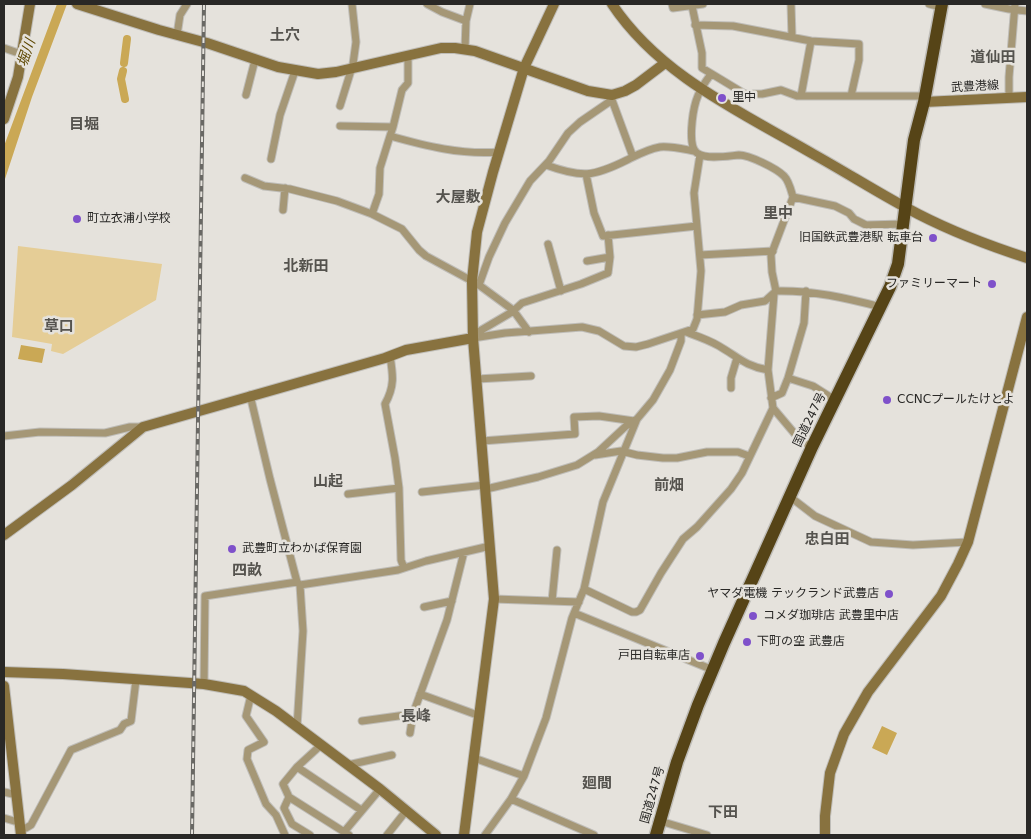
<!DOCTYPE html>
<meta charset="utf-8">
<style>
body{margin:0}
#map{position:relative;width:1031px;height:839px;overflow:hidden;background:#e5e2dc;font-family:"DejaVu Sans",sans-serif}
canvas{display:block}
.frame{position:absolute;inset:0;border:5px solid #292826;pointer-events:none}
</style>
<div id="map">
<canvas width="1031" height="839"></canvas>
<div class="frame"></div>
</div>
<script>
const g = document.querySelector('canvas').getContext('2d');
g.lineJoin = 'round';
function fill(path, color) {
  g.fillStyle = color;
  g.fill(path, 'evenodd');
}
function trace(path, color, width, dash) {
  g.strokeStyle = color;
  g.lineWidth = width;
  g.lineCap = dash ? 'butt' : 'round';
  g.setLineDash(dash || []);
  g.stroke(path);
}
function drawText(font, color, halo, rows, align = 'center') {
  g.font = font + ' "DejaVu Sans","Noto Sans JP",sans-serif';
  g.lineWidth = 5;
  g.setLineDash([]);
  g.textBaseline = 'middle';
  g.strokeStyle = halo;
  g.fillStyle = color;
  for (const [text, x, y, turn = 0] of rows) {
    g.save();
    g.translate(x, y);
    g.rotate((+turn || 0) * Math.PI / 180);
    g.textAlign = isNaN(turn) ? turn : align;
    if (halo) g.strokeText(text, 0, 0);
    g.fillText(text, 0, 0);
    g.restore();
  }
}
const green = new Path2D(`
 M18,246L162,264L156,300L63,354L51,351L52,344L12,337Z`);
const water = new Path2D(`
 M57,4H67L32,97L4,182V146Z
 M21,345L45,349L42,363L18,359Z
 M882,726L897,733L887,755L872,748Z`);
const canal = new Path2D(`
 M124,63L127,39
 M123,71L121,79L125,99`);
const street = new Path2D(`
 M427,4L442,12L466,21
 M672,4L673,8L703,4
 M791,4L792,37
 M929,4L941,7
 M985,4L1009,9L1027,11
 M692,6L702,53V68L745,94H762L781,90L797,96H925
 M695,25L733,26L811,41L859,44V60L851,96
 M177,35L180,15L187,4
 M4,48L21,54
 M465,49L466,21L470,4
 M246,95L255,60
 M801,96L811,41
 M1009,97V77L1015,4
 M612,100L633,157
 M340,106L353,64L356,42L352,4
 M340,126L393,127L390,136C426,146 461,155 499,152
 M393,127L402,90L408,83V55
 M271,159L280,115L295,71
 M546,165C582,178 593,177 627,160C637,155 648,149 660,147C671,146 683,149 694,151
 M586,174L594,213L603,236L697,226
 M245,178L264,186L290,189L337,201L372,214L402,229L419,250L426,256L472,281
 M793,197L835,206L849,213L854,219L866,225L904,224
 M283,210L285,188
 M372,214L379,194L380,168L390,136
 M548,244L561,291
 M700,255L773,251
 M587,261L610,257
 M475,285H479L513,310L529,332
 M479,285L489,257L505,223L530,181L549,161L568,133L580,122L612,100V95
 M776,291C812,290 846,298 881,307
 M697,315L725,312L741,305L765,301L776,291L772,272L771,255L793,197C791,190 789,181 784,176C776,168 749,155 739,155C728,156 706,160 697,153C687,146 693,111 696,101C699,91 705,82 711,74
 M686,332C697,336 709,340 719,346C738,357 745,366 768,370
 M473,335L512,312L522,303L581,284L608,273L610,257L608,235
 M473,338L505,333L582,327L599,331L624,346L636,347L648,344L693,329L697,319L701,271L694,193L700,155
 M390,356C393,375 395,386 385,404L395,458L399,488L401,560L404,568
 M788,378L813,386L835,400
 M477,379L531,376
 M731,388V378L737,358
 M250,395L270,479L297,582L300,585L303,631L297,727
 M771,398L782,393L788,378L804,323L806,291
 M773,408L800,440L812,447
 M4,436L40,432L105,433L130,427H143
 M482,441L575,434L574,417L599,416L634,421
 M595,455L621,451L637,455L663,458H677L707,452H738L749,456
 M486,489L538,477L577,465L598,452L626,426L637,419L653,400L670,370L681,341V333
 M422,492L485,485
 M348,494L399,488
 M789,496L815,516L871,542L913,545L968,542
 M300,585L398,570L426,561L490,546
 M584,589L632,612H636L640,610L661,573L683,539L697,527L731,489L742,473L773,408L768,370L774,294
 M494,599L579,602
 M552,601L557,550
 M424,607L452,601
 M574,613L713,670
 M204,684L205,596L297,582
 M420,694L480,716
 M251,695L246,716L264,742L248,750L247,759L266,804L276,815L285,835
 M362,721L413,714
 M410,733L413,714L447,620L464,552
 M321,745L297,767L283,784L289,797L349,835
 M474,758L524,776
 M348,765L392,755
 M297,767L361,810
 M4,792L17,795
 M289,797L284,808L292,824L310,835
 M511,799L594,835
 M4,818L14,821H19
 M660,821L707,835
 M20,828H26L31,825L71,750L120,730L124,724L131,721L136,680
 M344,832L380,789
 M387,835L406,811
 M485,835L511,799L524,776L546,718L572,618L584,589L603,502L637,419`);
const secondary = new Path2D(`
 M77,4L159,30L207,43L278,67L318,74L336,72L441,48H455L475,51L588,91L612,95L625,91L636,85L665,63
 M612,4C660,76 741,112 813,154C849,174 883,196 918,214C953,232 990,246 1027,258
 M924,102L1027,97
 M4,119L18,77L30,4
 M4,535L72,485L143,427L385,358L406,350L473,338
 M4,672L63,674L204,684L244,691L276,711L380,789L436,835
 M4,686L21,835
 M464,835L494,599L473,338L472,281L477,232L493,172L524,68L554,4
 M825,835V816L830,773L844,734L868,692L941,596L958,564L968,542L1027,317`);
const highway = new Path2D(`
 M656,835L677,762L698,705L724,643L812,447L890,287L898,264L914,140L924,102L942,4`);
const rail = new Path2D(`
 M192,835L204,4`);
const markers = [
 [722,98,5,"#7f51ca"],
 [77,219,5,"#7f51ca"],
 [933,238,5,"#7f51ca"],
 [992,284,5,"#7f51ca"],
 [887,400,5,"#7f51ca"],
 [232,549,5,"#7f51ca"],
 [889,594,5,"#7f51ca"],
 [753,616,5,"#7f51ca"],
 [747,642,5,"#7f51ca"],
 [700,656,5,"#7f51ca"]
];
const streetNames = [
 ["武豊港線",975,87,-3],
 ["国道247号",810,420,-64],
 ["国道247号",653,795,-74]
];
const poiNames = [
 ["里中",732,98],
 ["町立衣浦小学校",87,219],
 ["旧国鉄武豊港駅 転車台",923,238,"right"],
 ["ファミリーマート",982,284,"right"],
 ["CCNCプールたけとよ",897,400],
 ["武豊町立わかば保育園",242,549],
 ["ヤマダ電機 テックランド武豊店",879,594,"right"],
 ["コメダ珈琲店 武豊里中店",763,616],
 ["下町の空 武豊店",757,642],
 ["戸田自転車店",690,656,"right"]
];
const waterNames = [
 ["堀川",27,53,-71]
];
const quarterNames = [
 ["土穴",285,36],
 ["道仙田",993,58],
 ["目堀",84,125],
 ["大屋敷",458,198],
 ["里中",778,214],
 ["北新田",306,267],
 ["草口",59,327],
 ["山起",328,482],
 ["前畑",669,486],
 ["忠白田",827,540],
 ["四畝",247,571],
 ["長峰",416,717],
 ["廻間",597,784],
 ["下田",723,813]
];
fill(green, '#e5cd96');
fill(water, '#caa855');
trace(canal, '#caa855', 8);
trace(street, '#bfbdb8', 9);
trace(secondary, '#bfbdb8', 12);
trace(highway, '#bfbdb8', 15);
trace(street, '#a59776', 7);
trace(secondary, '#88723f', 10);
trace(highway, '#564417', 12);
trace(rail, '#696864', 4);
trace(rail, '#e5e2dc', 2, [5.5]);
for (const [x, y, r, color] of markers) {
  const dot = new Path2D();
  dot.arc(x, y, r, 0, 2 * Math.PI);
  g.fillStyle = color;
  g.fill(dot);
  trace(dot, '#e5e2dc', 2);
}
drawText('12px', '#292826', '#e5e2dc', streetNames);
drawText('12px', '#292826', '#e5e2dc', poiNames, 'left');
drawText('italic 14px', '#5d4600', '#e5e2dc', waterNames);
drawText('bold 15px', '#55534e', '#e5e2dc', quarterNames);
</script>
